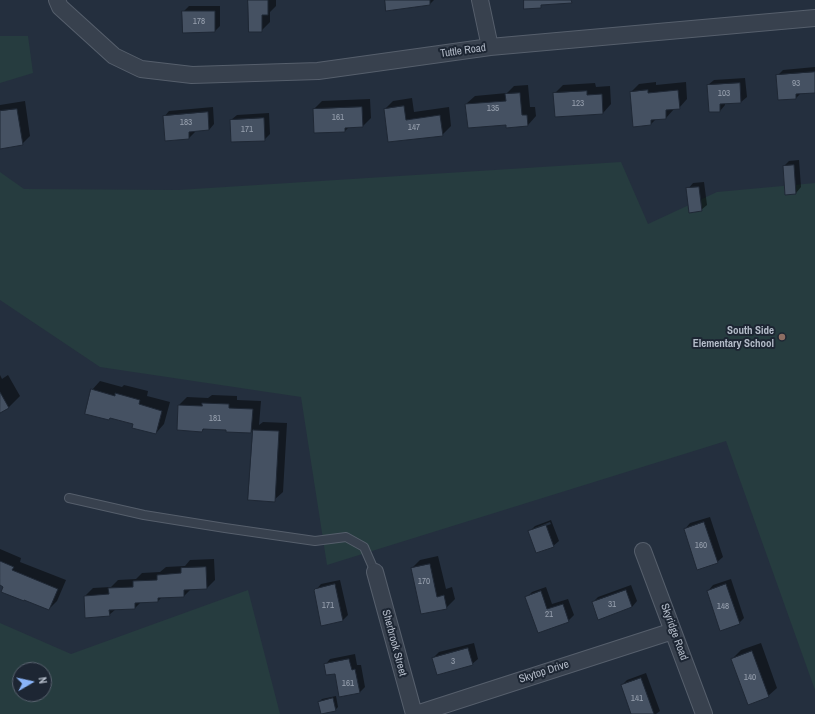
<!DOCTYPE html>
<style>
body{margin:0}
#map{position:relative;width:815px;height:714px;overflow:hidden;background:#242f3e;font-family:"Archivo Narrow",sans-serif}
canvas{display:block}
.north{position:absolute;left:12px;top:662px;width:40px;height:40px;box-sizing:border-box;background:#1d2633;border:1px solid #59626f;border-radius:50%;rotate:81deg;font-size:11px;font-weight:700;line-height:16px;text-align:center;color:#b4bcc9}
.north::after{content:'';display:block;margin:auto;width:14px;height:18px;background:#8ab4f8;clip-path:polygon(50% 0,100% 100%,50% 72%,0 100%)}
</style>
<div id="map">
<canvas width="815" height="714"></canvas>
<div class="north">N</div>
</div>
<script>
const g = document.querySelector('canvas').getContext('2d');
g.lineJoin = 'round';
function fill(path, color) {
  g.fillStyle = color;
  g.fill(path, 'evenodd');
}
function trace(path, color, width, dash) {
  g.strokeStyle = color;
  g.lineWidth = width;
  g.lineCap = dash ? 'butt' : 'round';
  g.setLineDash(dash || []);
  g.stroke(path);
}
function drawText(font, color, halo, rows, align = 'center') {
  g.font = font + ' "Archivo Narrow",sans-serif';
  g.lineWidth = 4;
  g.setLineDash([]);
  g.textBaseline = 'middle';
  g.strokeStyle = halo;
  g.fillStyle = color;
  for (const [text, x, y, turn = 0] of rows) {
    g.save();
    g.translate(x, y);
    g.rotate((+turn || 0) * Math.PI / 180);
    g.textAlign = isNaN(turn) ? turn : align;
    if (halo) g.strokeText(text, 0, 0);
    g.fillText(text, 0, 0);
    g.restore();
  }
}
const green = new Path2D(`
 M0,36H28L33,73L0,83Z
 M621,162L648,224L717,192L815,183V690L726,441L327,565L301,397L100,367L0,300V172L24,189L178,190Z
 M248,590L280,714H0V623L71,654ZM20,670H44V694H20Z`);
const shadow = new Path2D(`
 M249,0H276V6L270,12V22L261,31Z
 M386,0H434L430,4Z
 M189,6H220V26L215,31L183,12Z
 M815,67V92L801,93L796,98L777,76L783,70Z
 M745,78L747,97L741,102L725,103V105L720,111L708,85L714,80Z
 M656,82V85L686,82L687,99L679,108H674V109L666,118L656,119L651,124L634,125L631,92L639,84Z
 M595,83L596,87L610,86L611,104L603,113L554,94L563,85Z
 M528,85L530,107H535L536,116L528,125L507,124L466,104L475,96L507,93L514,86Z
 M412,98L414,112L449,107L451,126L442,135L389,141L385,109L393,101Z
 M370,99L371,118L363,126L349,127L345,131L314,109L322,101Z
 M25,101L30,136L22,144L0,148V105Z
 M213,107L214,124L209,130L194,131L195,132L189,138L166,140L164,117L169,111Z
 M269,113L270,134L264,140L231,120L237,115Z
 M799,160L801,187L796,193L784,166L789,161Z
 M704,182L707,205L701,210L688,189L693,183Z
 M0,375L2,379L8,375L20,396L9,407L0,412Z
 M100,381L122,387L124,385L148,391L147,396L170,402L164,424L156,433L134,423L111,417L109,419L92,390Z
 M212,395L237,396V400L261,401L259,425L263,422L287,423L283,492L274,500L249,499L254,429L251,432L227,431V429L205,428L202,431L179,405L187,397L208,398Z
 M710,517L723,557L717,562L685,529L690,523Z
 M551,520L559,541L553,546L529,532L535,526ZM550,522L551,524L535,530V528Z
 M0,549L21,558L20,562L66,580L57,601L49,609L0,584Z
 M438,556L446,589L452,587L455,599L446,608L412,568L420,560Z
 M214,559L215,580L207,588L191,589L184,596L162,597L158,601L141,602L135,608L116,609L109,615L85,596L93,588L111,587L118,580L136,579L142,573L160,572L166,567L185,566L190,560Z
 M731,579L744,618L739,623L708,591L713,585Z
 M340,580L348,615L343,620L315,591L321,584Z
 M631,585L637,601L632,607L593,602L598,597Z
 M546,587L552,604L568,599L574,615L568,621L538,631L527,597L532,592Z
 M474,643L478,659L472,664L433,658L439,652Z
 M761,643L777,688L768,696L732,659L741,650Z
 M355,654L357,665H361L365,687L360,692L325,665L330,659Z
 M646,673L660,711L656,714H632L622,685L627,680Z
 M336,696L338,707L335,710L319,702L322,699Z`);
const building = new Path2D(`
 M248,0H268V15H262V32H249Z
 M385,0H430V5L386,11Z
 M524,0H571L572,3L541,5V8L524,9Z
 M182,11H215V32L183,33Z
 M815,72V93L796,94V99L778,100L776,75Z
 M740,83L741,103L720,104V112H709L707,85Z
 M648,90V93L678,90L680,109L666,110V119L651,120V125L633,127L630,92Z
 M587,91V95L602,94L603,114L555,117L553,93Z
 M520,93L522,115H527L528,126L506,128V125L468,128L465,104L506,101L505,94Z
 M404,106L406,120L440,115L443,136L388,142L384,109Z
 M362,107L363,127L345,128V132L314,133L313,109Z
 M17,109L23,145L0,149V111Z
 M208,112L209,130L189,132V139L165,141L163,116Z
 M264,118L265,141L231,142L230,120Z
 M794,165L796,194L785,195L783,166Z
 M699,187L702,211L689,213L686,188Z
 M91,389L115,396V393L140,400L139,404L162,411L156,434L132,428L133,424L110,418L109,420L85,414Z
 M0,392L9,408L0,413Z
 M202,403L229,404V408L253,409L251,433L226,432V430L203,429L202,432L177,430L178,405L202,406Z
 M253,430L279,431L275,502L248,500Z
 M704,522L718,563L697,570L684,529Z
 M546,525L554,547L536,553L528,531Z
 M0,561L14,567L12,570L58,589L49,610L24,600V601L1,592L3,587L0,585Z
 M430,564L437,597L444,595L447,609L421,614L411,568Z
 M206,567L207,589L184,590V597L158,598V602L135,603V609L109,610L110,616L85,618L84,596L109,594L108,588L133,587V581L157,580V575L181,573V568Z
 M335,584L343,621L321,626L314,590L315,589Z
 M726,584L740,624L720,631L707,591Z
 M626,590L632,607L598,620L592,602Z
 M541,591L547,609L563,604L569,622L538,633L525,597Z
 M468,648L473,665L437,675L432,658Z
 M752,651L769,697L748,705L731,659Z
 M349,659L352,670L355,669L360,693L339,697L335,674L326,675L324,664Z
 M641,678L654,714H631L621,685Z
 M333,698L336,711L321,714L318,702Z`);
const lane = new Path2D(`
 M69,498L144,515L225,528L315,541L346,537L364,547L375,572`);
const street = new Path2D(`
 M57,0L60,7L114,56L141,69L192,75L318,71L490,47L815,18
 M480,0L490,47
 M643,551L704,714
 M375,572L414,714
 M416,714L673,631`);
const markers = [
 [782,337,4,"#8d6e63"]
];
const numberNames = [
 ["178",199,22],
 ["93",796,84],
 ["103",724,94],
 ["123",578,104],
 ["135",493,109],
 ["161",338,118],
 ["183",186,123],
 ["147",414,128],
 ["171",247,130],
 ["181",215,419],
 ["160",701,546],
 ["170",424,582],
 ["31",612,605],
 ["171",328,606],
 ["148",723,607],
 ["21",549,615],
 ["3",453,662],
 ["140",750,678],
 ["161",348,684],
 ["141",637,699]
];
const streetNames = [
 ["Tuttle Road",463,51,-8],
 ["Skyridge Road",674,632,70],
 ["Sherbrook Street",394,643,75],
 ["Skytop Drive",544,672,-18]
];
const poiNames = [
 ["South Side",774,331],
 ["Elementary School",774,344]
];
fill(green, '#263c3f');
fill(shadow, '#0007');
fill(building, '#455162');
trace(building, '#1f2835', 1);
trace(lane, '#565f6c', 10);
trace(street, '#565f6c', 18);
trace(lane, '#38414e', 8);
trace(street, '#38414e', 16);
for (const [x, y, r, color] of markers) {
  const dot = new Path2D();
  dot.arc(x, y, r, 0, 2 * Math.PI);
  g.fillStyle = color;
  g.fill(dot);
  trace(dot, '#1d2633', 1.5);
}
drawText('9px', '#98a1af', null, numberNames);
drawText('11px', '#b4bcc9', '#1d2633', streetNames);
drawText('bold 11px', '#b4bcc9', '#1d2633', poiNames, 'right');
</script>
